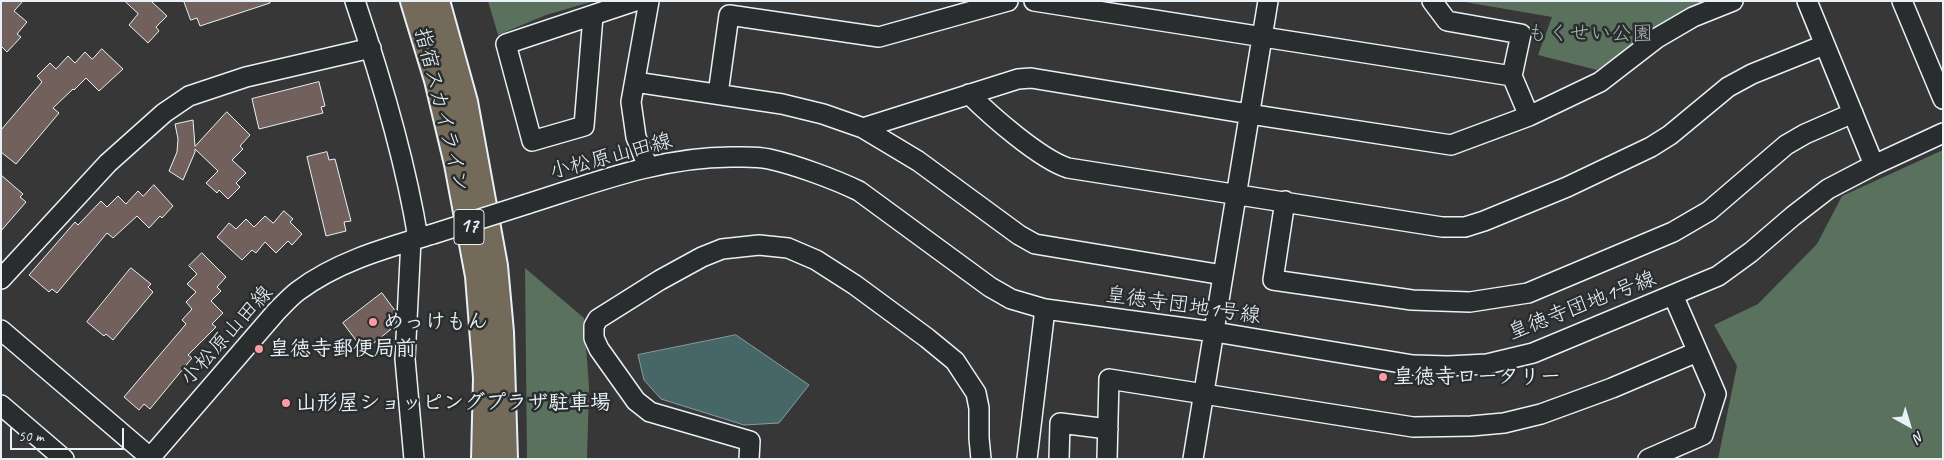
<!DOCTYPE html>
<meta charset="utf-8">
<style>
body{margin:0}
#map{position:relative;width:1944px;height:460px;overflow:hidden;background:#383737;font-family:Caveat,sans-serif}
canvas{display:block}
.frame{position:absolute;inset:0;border:2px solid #e8f1f8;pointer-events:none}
.north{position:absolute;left:1884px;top:400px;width:50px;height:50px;-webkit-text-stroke:4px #2a2d2e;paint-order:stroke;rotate:141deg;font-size:14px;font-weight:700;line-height:20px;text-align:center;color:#e8f1f8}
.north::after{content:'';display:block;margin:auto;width:18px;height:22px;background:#e8f1f8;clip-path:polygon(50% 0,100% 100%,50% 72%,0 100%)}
.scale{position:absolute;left:10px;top:428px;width:114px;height:22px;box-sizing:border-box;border:2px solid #e8f1f8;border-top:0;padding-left:6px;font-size:15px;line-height:18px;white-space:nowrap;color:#e8f1f8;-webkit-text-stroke:4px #2a2d2e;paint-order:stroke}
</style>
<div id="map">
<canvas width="1944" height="460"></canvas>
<div class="frame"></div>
<div class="north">N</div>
<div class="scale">50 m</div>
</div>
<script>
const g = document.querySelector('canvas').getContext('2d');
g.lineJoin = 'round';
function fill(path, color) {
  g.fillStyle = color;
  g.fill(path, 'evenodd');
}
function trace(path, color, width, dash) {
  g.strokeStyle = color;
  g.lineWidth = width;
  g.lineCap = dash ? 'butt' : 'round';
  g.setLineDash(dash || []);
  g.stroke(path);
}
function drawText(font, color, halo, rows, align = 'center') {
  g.font = font + ' Caveat,"Klee One",sans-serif';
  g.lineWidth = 5;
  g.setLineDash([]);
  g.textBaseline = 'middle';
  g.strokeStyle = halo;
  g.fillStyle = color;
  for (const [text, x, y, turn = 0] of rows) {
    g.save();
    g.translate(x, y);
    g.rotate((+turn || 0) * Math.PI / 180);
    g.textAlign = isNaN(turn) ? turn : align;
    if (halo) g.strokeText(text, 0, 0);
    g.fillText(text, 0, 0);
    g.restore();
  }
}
const green = new Path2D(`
 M488,1H594L546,15L498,35Z
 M1459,1H1714L1659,25L1597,70L1538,55L1552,17Z
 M1943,150V459H1718L1737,366L1714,325L1758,304L1817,244L1842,196Z
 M525,268L584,318L589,387L587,459H527Z`);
const water = new Path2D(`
 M736,335L809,385L779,423L744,425L661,399L644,380L638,355Z`);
const building = new Path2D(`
 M1,1H23L14,11L27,22L17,34L21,37L7,52L1,46Z
 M125,1H151L167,16L156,27L159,31L148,43L129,25L138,14Z
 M184,1H270V3L200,26L197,18L191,20Z
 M102,49L123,69L99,91L86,78L74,90L73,89L53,108L59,113L16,164L1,152V130L42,82L37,76L50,63L56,69L68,56L75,63L85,52L92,59Z
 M319,82L325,106L321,107L323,113L259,129L252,99Z
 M227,112L250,135L240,146L243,149L232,160L246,173L236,183L240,187L228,199L219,190L217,193L206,183L218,171L195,149V152L183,180L169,171L177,152L178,139L175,124L193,120L195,146Z
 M327,152L329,160L335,159L351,221L344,222L346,231L326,236L307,157Z
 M1,175L23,194L20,197L26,202L1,231Z
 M154,185L173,206L162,218L160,216L149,228L137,216L113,238L107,233L57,293L52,289L49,292L29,275L75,222L78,225L101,201L107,207L118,196L126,204L138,191L143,196Z
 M284,211L293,219L290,222L302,234L292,245L288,241L276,253L265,242L256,253L252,250L242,260L217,237L229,223L236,229L246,219L254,227L265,216L273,223Z
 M202,253L226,277L217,287L221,291L211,301L223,313L212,324L216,327L188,355L192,358L150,409L144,404L139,410L124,397L186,324L182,320L192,309L186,302L196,292L187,284L197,274L189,266Z
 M131,268L151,284L148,287L153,292L113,340L106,334L104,336L87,322Z
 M382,293L396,312L395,326L364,351L343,323Z`);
const minor = new Path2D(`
 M355,1C381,78 405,158 418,238
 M1034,1L1512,76L1529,116
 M1432,1L1447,21L1521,34L1512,76
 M1807,1L1874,165
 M1902,1L1943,99
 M593,16L584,126L532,141L506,44L635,1
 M635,82L782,104L823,114L863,128L918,161L1019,235L1035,244L1223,275
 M718,94L729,15L879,37L1008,1
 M969,94C991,116 1040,159 1068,168L1442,227H1465L1484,221L1567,187L1651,147L1670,135L1728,87L1752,74L1824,45
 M863,128L1018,79L1031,78L1249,114L1451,145L1529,116L1600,82L1657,38L1693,17L1733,1
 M648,167L636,137L631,102L649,1
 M1285,201L1273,280L1412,300L1470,302L1528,293L1673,232L1709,211L1786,145L1805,134L1853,113
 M527,204C594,183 660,157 731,157C743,157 757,156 769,159C796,165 834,179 859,191L990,287L1011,299L1045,309L1215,332L1413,365L1448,366L1487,364L1533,353L1718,276L1751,252L1793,216L1828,189L1874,165L1943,133
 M411,240L405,359L414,459
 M1,279L108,163L164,113L189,96L246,77L371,48
 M1,330L152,459
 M1,405L64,459
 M149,459L276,312C283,305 290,297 298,291C338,261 386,248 433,234
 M749,459L750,441L650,412L636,401L599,349L594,338V326L598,319L660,280L702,257L722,249L759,245L788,248L816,260L855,285L927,338L955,361L976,393L979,408V438L981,459
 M1027,459L1045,309
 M1059,459L1060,423L1108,429
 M1107,459L1109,379L1413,427L1471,426L1504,423L1541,414L1612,388L1697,352
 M1193,459L1268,1
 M1648,459L1703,435L1716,394L1673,295`);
const major = new Path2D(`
 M413,1L437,80L457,164L478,276L486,378L484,459
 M437,1L465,102L495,266L501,332L505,459`);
const minorBridge = new Path2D(`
 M433,234L527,204`);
const markers = [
 [373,322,5,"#ff9aa2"],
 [259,349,5,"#ff9aa2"],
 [1383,377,5,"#ff9aa2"],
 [286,403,5,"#ff9aa2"]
];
const shields = [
 [469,227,30]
];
const shieldNames = [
 ["17",469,227]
];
const parkNames = [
 ["もくせい公園",1590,34]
];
const streetNames = [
 ["指宿スカイライン",441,110,76],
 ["小松原山田線",611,157,-15],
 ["皇徳寺団地1号線",1183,306,8],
 ["皇徳寺団地1号線",1582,306,-21],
 ["小松原山田線",227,336,-48]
];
const poiNames = [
 ["めっけもん",383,322],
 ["皇徳寺郵便局前",269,349],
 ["皇徳寺ロータリー",1393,377],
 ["山形屋ショッピングプラザ駐車場",296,403]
];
fill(green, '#5a715e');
fill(water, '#476668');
trace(water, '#879ea2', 1);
fill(building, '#72605c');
trace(building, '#e8f1f8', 1);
trace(minor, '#e8f1f8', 22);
trace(major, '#e8f1f8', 28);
trace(minor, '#2a2d2e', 19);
trace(major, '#746a5a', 24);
trace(minorBridge, '#e8f1f8', 22, []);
trace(minorBridge, '#2a2d2e', 19);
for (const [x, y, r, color] of markers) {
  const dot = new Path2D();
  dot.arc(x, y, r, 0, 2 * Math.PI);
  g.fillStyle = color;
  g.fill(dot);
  trace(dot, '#2a2d2e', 2);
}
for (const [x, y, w] of shields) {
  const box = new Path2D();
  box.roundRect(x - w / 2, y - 17.5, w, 35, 4);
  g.fillStyle = '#2a2d2e';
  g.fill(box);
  trace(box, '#e8f1f8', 1);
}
drawText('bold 20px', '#e8f1f8', null, shieldNames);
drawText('21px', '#a8b7b3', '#2a2d2e', parkNames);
drawText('21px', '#e8f1f8', '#2a2d2e', streetNames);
drawText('bold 21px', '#e8f1f8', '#2a2d2e', poiNames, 'left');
</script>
